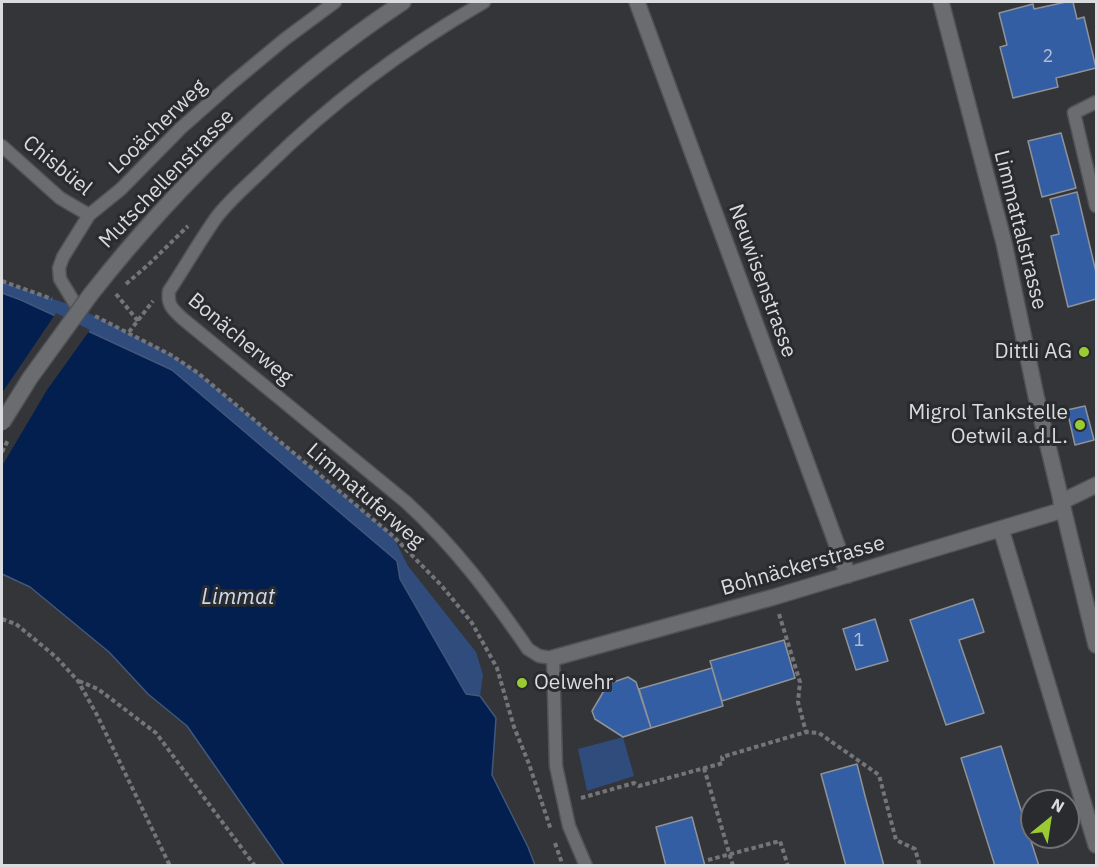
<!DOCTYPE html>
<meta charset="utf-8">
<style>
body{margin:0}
#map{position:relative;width:1098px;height:867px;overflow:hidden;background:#333539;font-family:"IBM Plex Sans",sans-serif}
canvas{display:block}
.frame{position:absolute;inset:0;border:3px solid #dadbde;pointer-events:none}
.north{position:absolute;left:1020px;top:789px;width:60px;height:60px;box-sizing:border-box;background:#292b2f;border:2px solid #707175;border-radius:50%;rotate:30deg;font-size:16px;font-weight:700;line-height:24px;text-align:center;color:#dadbde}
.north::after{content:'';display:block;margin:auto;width:21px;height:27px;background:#9bcb33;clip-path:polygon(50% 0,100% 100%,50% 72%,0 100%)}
</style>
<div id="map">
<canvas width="1098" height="867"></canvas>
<div class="frame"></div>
<div class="north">N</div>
</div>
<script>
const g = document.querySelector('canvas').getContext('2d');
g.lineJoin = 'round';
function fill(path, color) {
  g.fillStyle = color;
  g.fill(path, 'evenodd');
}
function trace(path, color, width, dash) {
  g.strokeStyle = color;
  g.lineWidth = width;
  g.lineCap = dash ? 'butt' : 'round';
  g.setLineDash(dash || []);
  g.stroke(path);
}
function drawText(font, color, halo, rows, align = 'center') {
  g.font = font + ' "IBM Plex Sans",sans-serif';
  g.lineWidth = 6;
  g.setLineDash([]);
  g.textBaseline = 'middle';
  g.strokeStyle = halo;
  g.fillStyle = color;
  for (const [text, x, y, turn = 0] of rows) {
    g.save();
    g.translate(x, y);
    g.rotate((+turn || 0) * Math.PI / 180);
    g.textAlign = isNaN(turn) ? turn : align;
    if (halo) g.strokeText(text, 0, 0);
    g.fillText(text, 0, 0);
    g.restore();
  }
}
const green = new Path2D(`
 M2,282L77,307L171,355L198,373L393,536L408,566L476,652L483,675L480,696L466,694L400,579L397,561L172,370L21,300L2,293Z
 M623,737L634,776L587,791L578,749Z`);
const water = new Path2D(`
 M2,293L21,300L172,370L397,561L400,579L466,694L480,696L496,718L492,775L528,847L535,865H284L187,726L148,694L109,652L30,587L2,574Z`);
const pier = new Path2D(`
 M56,313L90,330L47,390L2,466V393Z`);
const building = new Path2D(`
 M1066,2H1073L1077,19L1084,17L1096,68L1056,78L1058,87L1013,98L1000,47L1007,45L999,13L1033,4L1034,9Z
 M1061,133L1076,188L1042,197L1028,141Z
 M1077,192L1096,272V299L1068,307L1051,236L1059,234L1050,199Z
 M1085,406L1094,440L1075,445L1067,410Z
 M973,599L984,632L959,640L984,713L946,725L910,620Z
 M875,619L888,661L856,670L843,629Z
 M784,640L795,678L722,701L710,661Z
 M712,668L723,706L651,728L639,689Z
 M628,677L636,682L651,728L623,737L595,719L592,711L608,684Z
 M1001,746L1015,791L1039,866H995L961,758Z
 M857,764L865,796L884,866H846L821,774Z
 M692,817L705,866H666L656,827Z`);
const path = new Path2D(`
 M2,281L52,299
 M126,284L148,265L188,226
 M116,294L138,321
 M95,316L171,355L198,373L393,536L441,585L472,623L497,668L514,727L529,764L551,830
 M129,332L153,301
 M779,614L800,682L798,702L806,732
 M2,619L16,624L56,657L78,681L97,715L170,866
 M79,681L98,689L156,733L255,866
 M704,768L733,866
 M581,798L634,783L639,786L723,763L722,757L806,732L819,733L879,775L896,840L915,849L920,866
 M555,843L563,866
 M708,860L780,841L788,866`);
const lane = new Path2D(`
 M484,2C404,48 333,101 267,166C250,183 230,199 216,218C199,242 185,267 169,291C167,305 173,310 183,319L406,502C455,547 490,594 528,649L539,656L553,658L556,766L569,826L586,866
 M1096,102L1074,113L1096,206
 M2,146L60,198L89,215
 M77,307L60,279L59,268L63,257L89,215L121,189L181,128L232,83L285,39L335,2`);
const street = new Path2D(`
 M637,2L848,575
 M1061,502L1096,485
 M1001,529L1096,845
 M553,658L774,597L1063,510`);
const secondary = new Path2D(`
 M941,2L1004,243L1036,396L1096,645
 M91,294C180,181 283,82 403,2`);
const pathBridge = new Path2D(`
 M2,452L8,440`);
const secondaryBridge = new Path2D(`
 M2,423L30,378L91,294`);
const markers = [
 [1084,352,6,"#9bcb33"],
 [1080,425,6,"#9bcb33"],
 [522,683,6,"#9bcb33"]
];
const numberNames = [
 ["2",1048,57],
 ["1",859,641]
];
const streetNames = [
 ["Looächerweg",158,127,-44],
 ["Chisbüel",57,166,39],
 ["Mutschellenstrasse",167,179,-46],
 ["Limmattalstrasse",1020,230,76],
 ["Neuwisenstrasse",762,281,70],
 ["Bonächerweg",240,339,40],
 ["Limmatuferweg",365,496,41],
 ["Bohnäckerstrasse",803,566,-16]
];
const poiNames = [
 ["Dittli AG",1072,352],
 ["Migrol Tankstelle",1068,413],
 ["Oetwil a.d.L.",1068,437],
 ["Oelwehr",534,683,"left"]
];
const waterNames = [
 ["Limmat",238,598]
];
fill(green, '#304c7d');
fill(water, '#021f50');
trace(water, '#43577b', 1.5);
fill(pier, '#333539');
fill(building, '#345ea4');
trace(building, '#8f9296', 1.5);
trace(lane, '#505255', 15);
trace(street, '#505255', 18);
trace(secondary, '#505255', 18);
trace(path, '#737579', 4, [4.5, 3]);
trace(lane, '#6a6c70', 12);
trace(street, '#6a6c70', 15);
trace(secondary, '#6a6c70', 15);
trace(secondaryBridge, '#505255', 18, []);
trace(pathBridge, '#737579', 4, [4.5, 3]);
trace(secondaryBridge, '#6a6c70', 15);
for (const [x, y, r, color] of markers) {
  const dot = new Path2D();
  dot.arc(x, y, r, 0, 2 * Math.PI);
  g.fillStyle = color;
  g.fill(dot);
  trace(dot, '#292b2f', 2);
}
drawText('18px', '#b0bcd0', null, numberNames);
drawText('21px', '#dadbde', '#292b2f', streetNames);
drawText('21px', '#dadbde', '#292b2f', poiNames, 'right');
drawText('italic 22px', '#ccd9ec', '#292b2f', waterNames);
</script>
